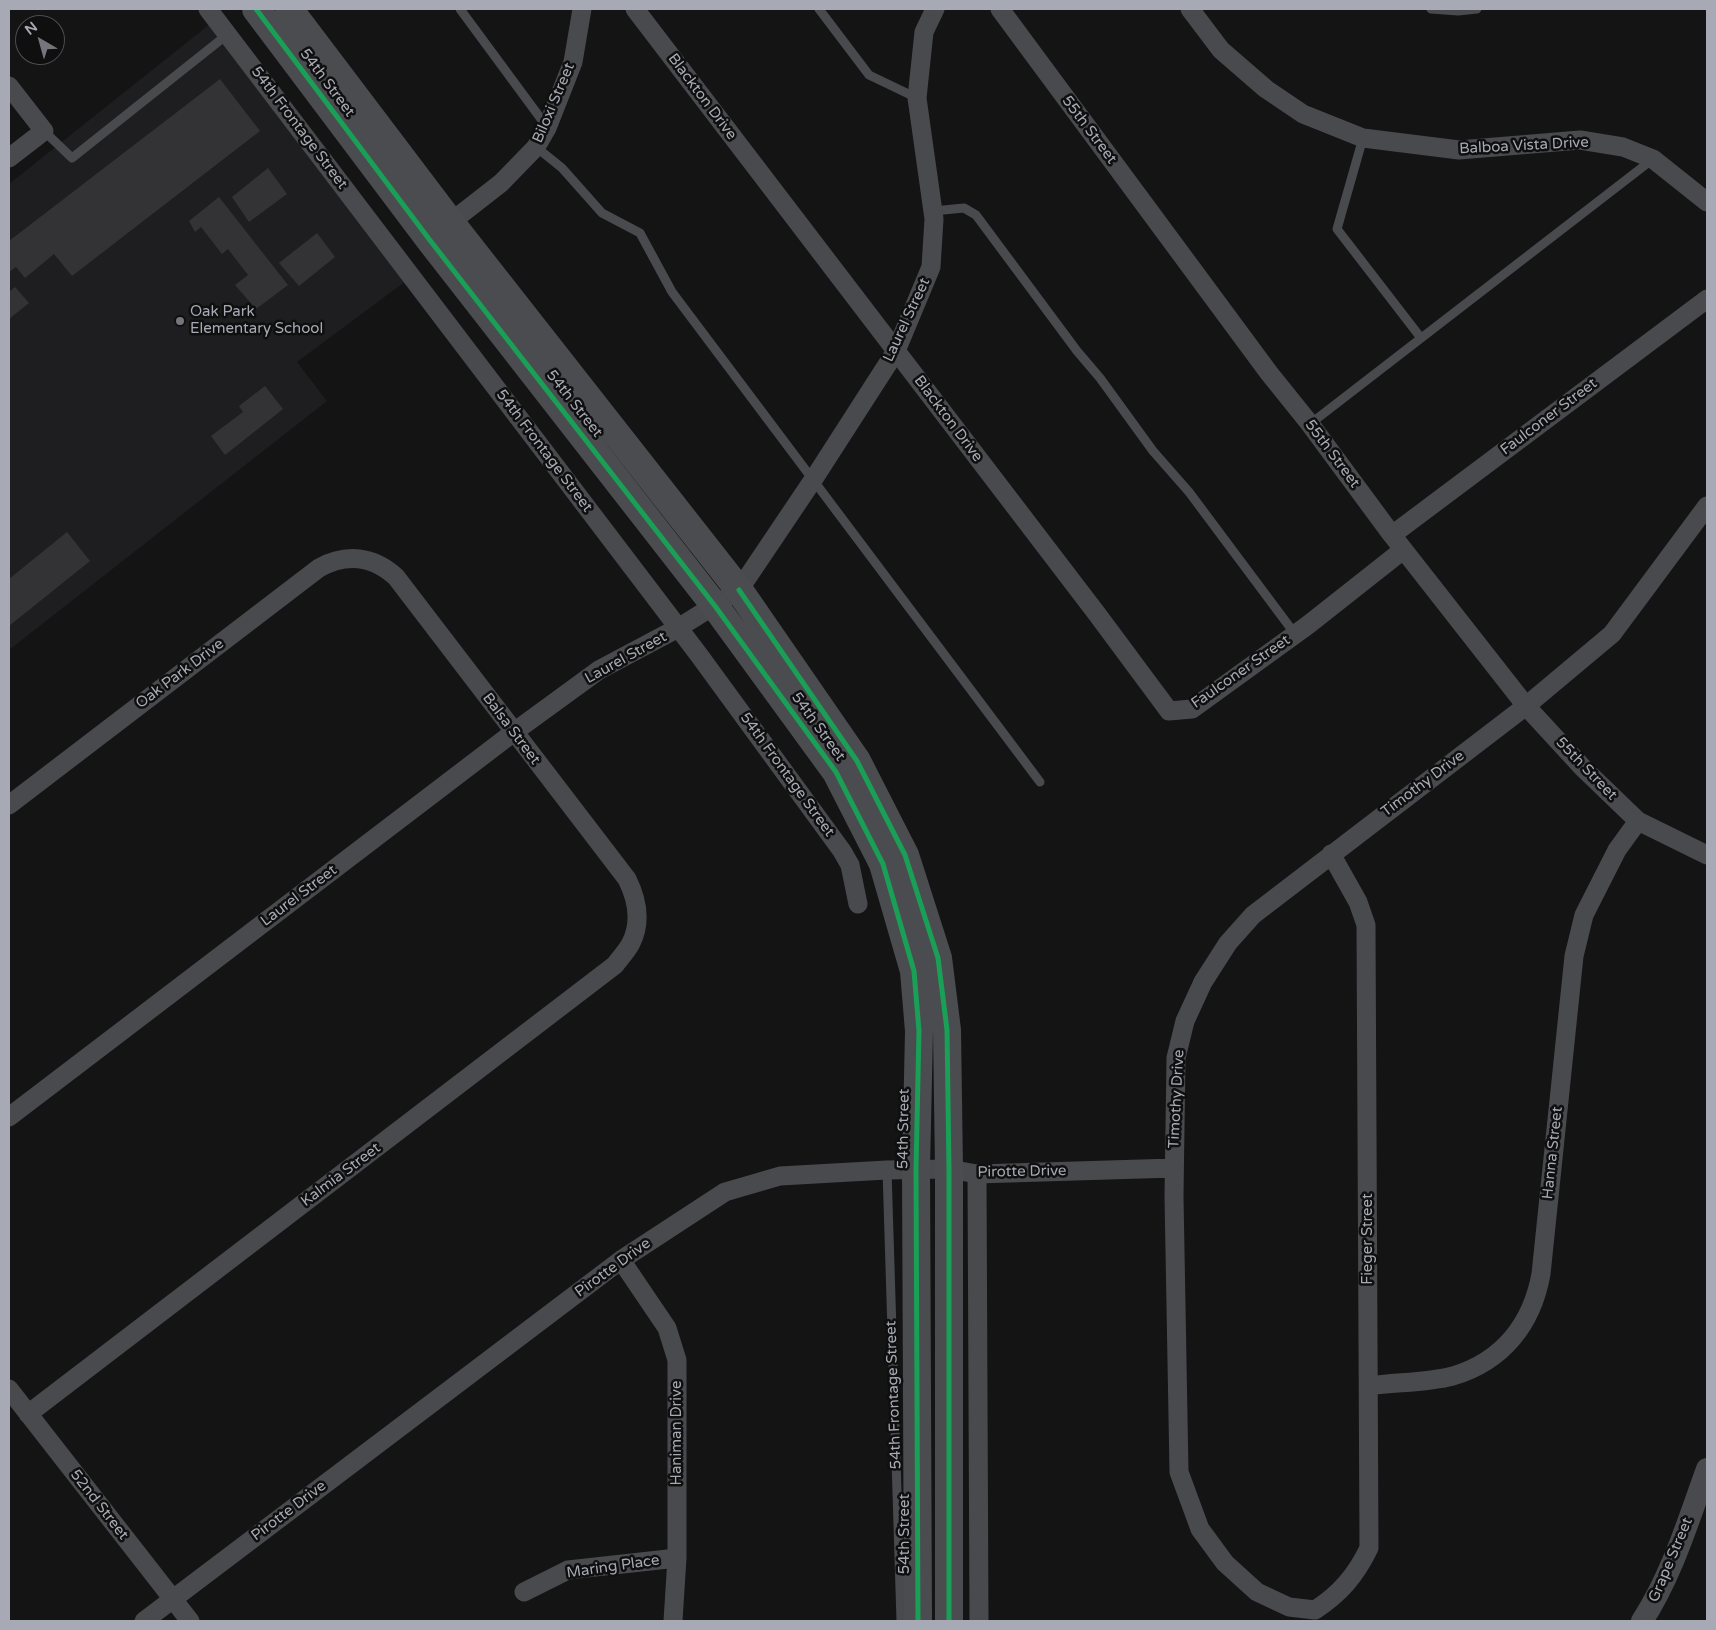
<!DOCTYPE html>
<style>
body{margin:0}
#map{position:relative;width:1716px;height:1630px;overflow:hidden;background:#141415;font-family:"Varela Round",sans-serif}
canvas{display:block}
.frame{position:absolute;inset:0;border:10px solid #a7aab4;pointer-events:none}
.north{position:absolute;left:15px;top:15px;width:50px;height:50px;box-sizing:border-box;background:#0f0f10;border:1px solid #4c4d52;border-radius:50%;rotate:322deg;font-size:14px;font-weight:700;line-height:20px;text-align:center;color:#a7aab4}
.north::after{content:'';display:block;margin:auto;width:18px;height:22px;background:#74767c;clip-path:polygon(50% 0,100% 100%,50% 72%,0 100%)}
</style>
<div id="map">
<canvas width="1716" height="1630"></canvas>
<div class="frame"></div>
<div class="north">N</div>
</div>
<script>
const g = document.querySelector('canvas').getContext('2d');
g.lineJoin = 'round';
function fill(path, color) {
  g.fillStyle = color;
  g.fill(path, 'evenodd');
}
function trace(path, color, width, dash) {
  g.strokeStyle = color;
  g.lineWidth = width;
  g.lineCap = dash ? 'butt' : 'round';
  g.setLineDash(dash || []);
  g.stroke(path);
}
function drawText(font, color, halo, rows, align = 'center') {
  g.font = font + ' "Varela Round",sans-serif';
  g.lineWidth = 5;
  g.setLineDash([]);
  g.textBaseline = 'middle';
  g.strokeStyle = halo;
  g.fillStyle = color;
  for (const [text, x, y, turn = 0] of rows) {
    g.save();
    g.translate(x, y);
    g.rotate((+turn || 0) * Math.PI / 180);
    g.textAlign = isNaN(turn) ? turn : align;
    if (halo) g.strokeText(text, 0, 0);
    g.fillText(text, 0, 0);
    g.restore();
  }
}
const built = new Path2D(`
 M210,24L406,281L297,362L327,401L9,650V184Z`);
const building = new Path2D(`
 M220,79L260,131L72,276L54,254L25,278L16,267L9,272V241Z
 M268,168L287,194L249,222L232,197Z
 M219,197L288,285L256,309L235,285L248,275L228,249L222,254L201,227L195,232L189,221Z
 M317,233L335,257L299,286L279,263Z
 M15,287L29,303L9,319V292Z
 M265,386L283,409L225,455L211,436L243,412L239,406Z
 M67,532L90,561L9,626V579Z`);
const service = new Path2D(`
 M460,9L547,127
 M819,9L869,75L917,98
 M1431,9L1458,11L1477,9
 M44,131L72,158L228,34
 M1363,138L1337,229L1421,338
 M536,147L562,168L602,213L640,233L672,292L1040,782
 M933,211L964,208L976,215L1077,351L1100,378L1153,451L1189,492L1295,634
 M1310,424L1653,159
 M887,1170L901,1621`);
const minor = new Path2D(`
 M208,9L699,655L842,851L850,865L858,904
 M635,9L1097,614L1169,711L1192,709L1308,625L1403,550
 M1000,9L1269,373L1310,424L1392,535L1526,706L1584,769L1638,821L1707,855
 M1190,9L1221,50L1266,89L1303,114L1363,138L1459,150L1580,140L1623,147L1653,159L1707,202
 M9,86L44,131L9,158
 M442,229L501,183L536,147L547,128L573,62L582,9
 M1392,535L1707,299
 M9,805L319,568C346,553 373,556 396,577L627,879C637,899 642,921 631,943C627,951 620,958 615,965L28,1414
 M9,1117L514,732L599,670L678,628L739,590L813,480L896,351L931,267L934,219L917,98L924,32L935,9
 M977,1174L979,1621
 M621,1260L667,1328L677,1360V1558L673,1621
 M1369,1386C1396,1382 1426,1383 1453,1376C1503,1361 1532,1324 1541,1274L1574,956L1584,915L1617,850L1638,821
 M9,1389L190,1621
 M524,1592L568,1570L677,1558
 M1315,1610L1289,1607L1257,1592L1225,1563L1200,1529L1179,1472L1174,1196L1176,1058L1185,1021L1203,982L1228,943L1253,915L1526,706L1612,634L1707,506
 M1315,1610C1340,1594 1356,1575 1369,1548L1366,925L1358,902L1331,854
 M144,1621L621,1260L725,1192L780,1176L887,1170L949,1169L977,1174L1174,1168`);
const tertiary = new Path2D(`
 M1642,1621C1672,1575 1688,1521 1707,1469`);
const primary = new Path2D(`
 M256,9L429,239L715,606L836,772L883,864L914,971L919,1031L916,1169L918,1621
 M289,9L451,223L739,590L857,761L905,855L938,958L947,1030L949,1169V1621`);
const cycleway = new Path2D(`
 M256,9L429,239L715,606L836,772L883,864L914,971L919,1031L916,1169L918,1621
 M739,590L857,761L905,855L938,958L947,1030L949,1169V1621`);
const markers = [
 [180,321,5,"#74767c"]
];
const streetNames = [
 ["54th Street",327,83,53],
 ["Blackton Drive",702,97,53],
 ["Biloxi Street",554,103,-67],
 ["54th Frontage Street",299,128,53],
 ["55th Street",1089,130,53],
 ["Balboa Vista Drive",1524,146,-3],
 ["Laurel Street",907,320,-65],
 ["54th Street",574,404,52],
 ["Faulconer Street",1549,417,-37],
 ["Blackton Drive",948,419,53],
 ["54th Frontage Street",544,451,53],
 ["55th Street",1332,454,53],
 ["Laurel Street",626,658,-29],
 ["Faulconer Street",1241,672,-35],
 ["Oak Park Drive",180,674,-37],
 ["54th Street",818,727,54],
 ["Balsa Street",511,729,53],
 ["55th Street",1586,769,46],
 ["54th Frontage Street",787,775,54],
 ["Timothy Drive",1423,784,-37],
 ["Laurel Street",299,896,-37],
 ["Timothy Drive",1177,1099,-87],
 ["54th Street",904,1129,-89],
 ["Hanna Street",1553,1153,-84],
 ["Pirotte Drive",1022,1172,-1],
 ["Kalmia Street",341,1175,-37],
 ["Fieger Street",1368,1239,-90],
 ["Pirotte Drive",613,1268,-36],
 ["54th Frontage Street",894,1395,-92],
 ["Haniman Drive",677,1433,-90],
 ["52nd Street",99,1505,52],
 ["Pirotte Drive",289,1511,-37],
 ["54th Street",905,1534,-90],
 ["Grape Street",1671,1560,-67],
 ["Maring Place",613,1567,-8]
];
const poiNames = [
 ["Oak Park",190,312],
 ["Elementary School",190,329]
];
fill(built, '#1e1e20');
fill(building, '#333336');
trace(service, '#494a4d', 9);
trace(minor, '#494a4d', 19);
trace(tertiary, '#494a4d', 22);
trace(primary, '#4b4c4f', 28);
trace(cycleway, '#1a9f57', 5);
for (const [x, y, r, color] of markers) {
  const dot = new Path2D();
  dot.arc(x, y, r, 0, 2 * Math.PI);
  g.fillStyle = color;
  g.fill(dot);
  trace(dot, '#0f0f10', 2);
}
drawText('15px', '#a7aab4', '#0f0f10', streetNames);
drawText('15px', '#a7aab4', '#0f0f10', poiNames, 'left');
</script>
